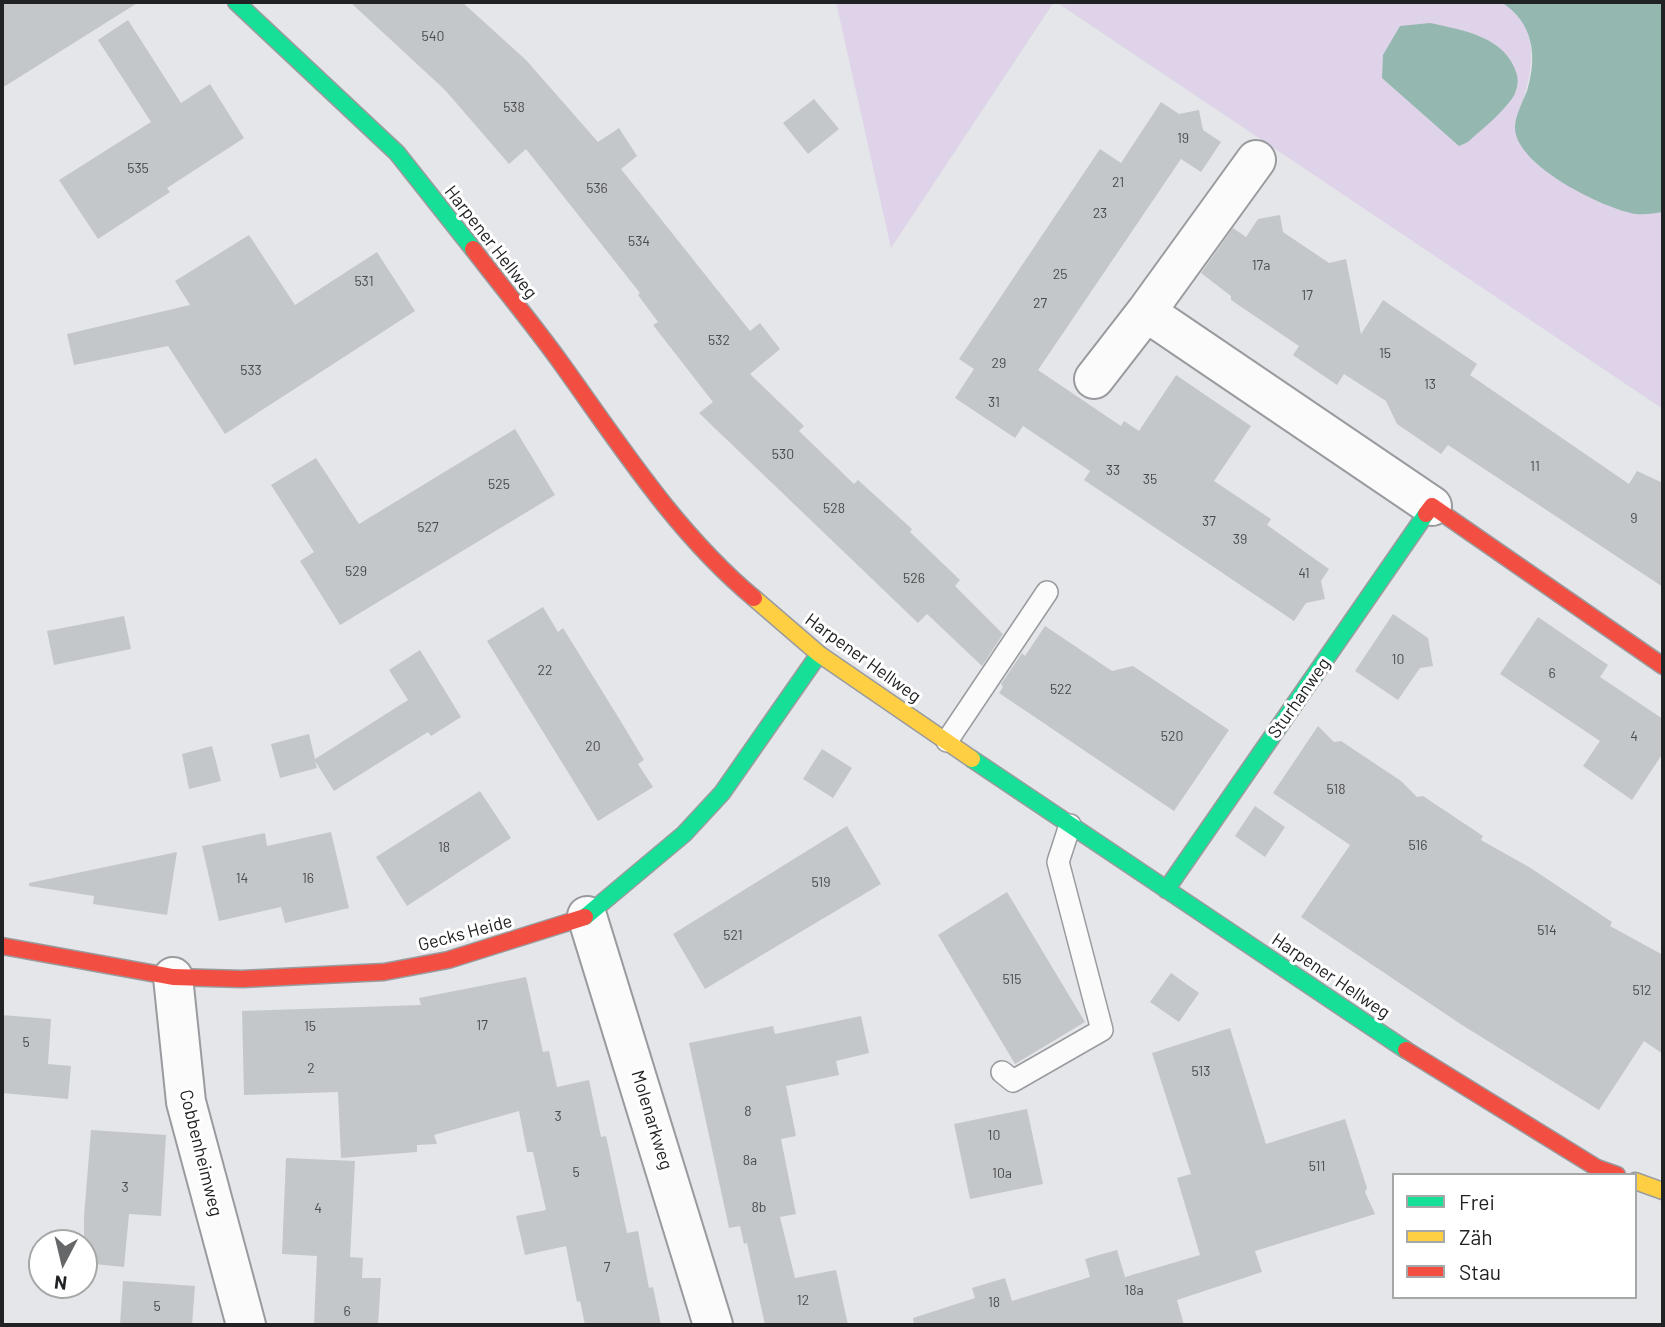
<!DOCTYPE html>
<meta charset="utf-8">
<style>
body{margin:0}
#map{position:relative;width:1665px;height:1327px;overflow:hidden;background:#e4e6e9;font-family:Barlow,sans-serif}
canvas{display:block}
.frame{position:absolute;inset:0;border:4px solid #202224;pointer-events:none}
.legend{position:absolute;left:1392px;top:1173px;width:245px;height:126px;box-sizing:border-box;background:#fff;border:2px solid #a6a7a7;margin:0;padding:9px 12px;list-style:none;font-size:21px;color:#202224}
.legend li{display:flex;align-items:center;gap:14px;height:35px}
.legend b{width:35px;border:2px solid #a6a7a7}
.north{position:absolute;left:28px;top:1229px;width:70px;height:70px;box-sizing:border-box;background:#fff;border:2px solid #a6a7a7;border-radius:50%;rotate:187deg;font-size:19px;font-weight:700;line-height:28px;text-align:center;color:#202224}
.north::after{content:'';display:block;margin:auto;width:24px;height:32px;background:#656769;clip-path:polygon(50% 0,100% 100%,50% 72%,0 100%)}
</style>
<div id="map">
<canvas width="1665" height="1327"></canvas>
<div class="frame"></div>
<ul class="legend">
<li><b style="height:9px;background:#16e098"></b>Frei</li>
<li><b style="height:9px;background:#ffcf43"></b>Zäh</li>
<li><b style="height:9px;background:#f24e42"></b>Stau</li>
</ul>
<div class="north">N</div>
</div>
<script>
const g = document.querySelector('canvas').getContext('2d');
g.lineJoin = 'round';
function fill(path, color) {
  g.fillStyle = color;
  g.fill(path, 'evenodd');
}
function trace(path, color, width, dash) {
  g.strokeStyle = color;
  g.lineWidth = width;
  g.lineCap = dash ? 'butt' : 'round';
  g.setLineDash(dash || []);
  g.stroke(path);
}
function drawText(font, color, halo, rows, align = 'center') {
  g.font = font + ' Barlow,sans-serif';
  g.lineWidth = 6;
  g.setLineDash([]);
  g.textBaseline = 'middle';
  g.strokeStyle = halo;
  g.fillStyle = color;
  for (const [text, x, y, turn = 0] of rows) {
    g.save();
    g.translate(x, y);
    g.rotate((+turn || 0) * Math.PI / 180);
    g.textAlign = isNaN(turn) ? turn : align;
    if (halo) g.strokeText(text, 0, 0);
    g.fillText(text, 0, 0);
    g.restore();
  }
}
const green = new Path2D(`
 M836,2H1054L891,248Z
 M1056,2H1501C1549,31 1529,82 1515,127L1637,214L1663,212V409Z`);
const water = new Path2D(`
 M1501,2H1658L1663,6V212C1655,213 1645,215 1636,214C1604,209 1514,165 1515,127C1515,116 1523,101 1527,91C1538,55 1533,22 1501,2Z
 M1430,23C1463,30 1507,37 1517,75C1519,83 1516,94 1511,100C1499,116 1482,129 1468,142L1459,146L1382,78L1383,55L1400,26Z`);
const building = new Path2D(`
 M2,2H139L2,88Z
 M350,2H462L526,60L598,142L619,128L637,156L621,169L750,331L760,323L780,349L750,374L804,426L799,431L854,484L858,480L912,529L910,532L960,580L955,586L1003,634L982,666L927,614L918,623L699,413L713,402L653,325L658,322L638,295L640,293L526,149L509,164L445,90Z
 M128,20L181,103L210,84L244,138L167,188L170,192L98,239L59,180L151,122L98,40Z
 M814,99L839,129L808,154L783,123Z
 M1161,102L1179,114L1199,110L1203,130L1221,142L1201,172L1181,159L1038,370L1121,426L1124,421L1139,431L1176,375L1251,426L1214,481L1271,519L1267,525L1329,569L1321,581L1325,599L1306,603L1294,621L1084,480L1090,471L1023,426L1015,438L955,398L974,369L959,359L1100,149L1121,163Z
 M1280,215L1283,232L1329,263L1346,259L1361,334L1383,300L1477,364L1470,375L1629,484L1637,471L1663,483V587L1448,445L1441,454L1397,424L1386,401L1344,374L1337,385L1293,355L1299,346L1231,300V296L1201,273L1233,228L1246,237L1258,219Z
 M249,235L295,305L377,252L415,311L225,434L168,346L74,365L67,334L190,305L175,281Z
 M515,429L555,495L340,625L300,561L314,552L271,485L316,458L359,524Z
 M543,607L558,632L563,628L620,720L644,760L638,764L653,787L598,821L487,641Z
 M1393,614L1428,638L1433,666L1420,668L1398,700L1355,671Z
 M124,616L131,649L54,665L47,631Z
 M1538,617L1608,665L1600,677L1663,719V753L1632,800L1583,766L1600,741L1500,674Z
 M1045,626L1112,671L1133,666L1229,730L1174,811L999,693L1003,687L1001,684L1022,653L1025,656Z
 M420,650L461,717L431,736L428,732L334,791L315,761L317,768L280,778L271,744L309,734L315,759L408,700L389,670Z
 M1318,726L1334,742L1341,741L1401,781L1417,797L1423,796L1483,836L1481,840L1529,867L1612,922L1610,926L1663,955V1054L1644,1041L1599,1110L1462,1025L1301,917L1350,845L1273,793Z
 M212,746L221,781L189,789L182,754Z
 M822,749L852,768L833,798L803,779Z
 M480,791L511,838L407,906L376,857Z
 M1255,806L1285,827L1265,857L1235,836Z
 M847,826L881,884L705,989L673,934Z
 M331,832L349,908L285,923L281,907L219,921L202,846L265,833L267,846Z
 M177,852L167,915L93,904L94,896L29,886V883Z
 M1007,892L1085,1022L1015,1064L938,935Z
 M1171,973L1199,993L1179,1022L1150,1002Z
 M526,977L543,1052L549,1051L557,1087L589,1080L601,1137L606,1136L627,1233L638,1231L649,1288L653,1287L661,1325H585L580,1301L577,1302L566,1246L525,1255L516,1216L546,1210L533,1152H527L519,1111L434,1135L437,1144L417,1145V1152L341,1158L338,1092L244,1095L242,1011L421,1005L419,998Z
 M2,1015L51,1019L48,1064L71,1066L68,1099L2,1093Z
 M861,1016L869,1053L836,1061L839,1075L786,1086L796,1136L781,1139L796,1214L780,1217L795,1278L836,1270L848,1325H765L747,1243L744,1244L740,1226L729,1228L689,1043L773,1026L775,1034Z
 M1230,1028L1266,1144L1345,1119L1367,1188L1365,1192L1375,1214L1255,1251L1262,1272L1177,1300L1184,1325H914L913,1318L975,1298L972,1288L1005,1278L1012,1301L1090,1277L1085,1259L1117,1250L1125,1277L1200,1255L1177,1178L1191,1174L1152,1053Z
 M1027,1109L1043,1184L970,1199L954,1124Z
 M91,1130L166,1135L161,1216L129,1214L124,1267L84,1263V1217Z
 M286,1158L355,1161L350,1257L363,1258L362,1278H381L378,1325H314L317,1256L282,1254Z
 M123,1281L195,1286L192,1325H120Z`);
const lane = new Path2D(`
 M947,741L1047,592
 M1002,1072L1013,1081L1102,1030L1058,862L1070,825`);
const street = new Path2D(`
 M1256,160L1146,312L1432,506
 M1094,379L1146,312
 M587,916L713,1325
 M173,977L186,1102L246,1325`);
const fast = new Path2D(`
 M236,2L397,153L473,249
 M972,759L1406,1050
 M1166,890L1426,514
 M585,917L684,834L722,793L819,654`);
const slow = new Path2D(`
 M754,598L819,654L972,759
 M1635,1181L1663,1191`);
const jam = new Path2D(`
 M473,249C502,287 533,324 561,363C620,445 676,533 754,598
 M1426,514L1432,506L1663,666
 M2,946L173,977L242,979L384,972L448,960L585,917
 M1406,1050L1597,1168L1617,1175`);
const numberNames = [
 ["540",433,36],
 ["538",514,107],
 ["19",1183,138],
 ["535",138,168],
 ["21",1118,182],
 ["536",597,188],
 ["23",1100,213],
 ["534",639,241],
 ["17a",1261,265],
 ["25",1060,274],
 ["531",364,281],
 ["17",1307,295],
 ["27",1040,303],
 ["532",719,340],
 ["15",1385,353],
 ["29",999,363],
 ["533",251,370],
 ["13",1430,384],
 ["31",994,402],
 ["530",783,454],
 ["11",1535,466],
 ["33",1113,470],
 ["35",1150,479],
 ["525",499,484],
 ["528",834,508],
 ["9",1634,518],
 ["37",1209,521],
 ["527",428,527],
 ["39",1240,539],
 ["529",356,571],
 ["41",1304,573],
 ["526",914,578],
 ["10",1398,659],
 ["22",545,670],
 ["6",1552,673],
 ["522",1061,689],
 ["520",1172,736],
 ["4",1634,736],
 ["20",593,746],
 ["518",1336,789],
 ["516",1418,845],
 ["18",444,847],
 ["14",242,878],
 ["16",308,878],
 ["519",821,882],
 ["514",1547,930],
 ["521",733,935],
 ["515",1012,979],
 ["512",1642,990],
 ["17",482,1025],
 ["15",310,1026],
 ["5",26,1042],
 ["2",311,1068],
 ["513",1201,1071],
 ["8",748,1111],
 ["3",558,1116],
 ["10",994,1135],
 ["8a",750,1160],
 ["511",1317,1166],
 ["5",576,1172],
 ["10a",1002,1173],
 ["3",125,1187],
 ["8b",759,1207],
 ["4",318,1208],
 ["7",607,1267],
 ["18a",1134,1290],
 ["12",803,1300],
 ["18",994,1302],
 ["5",157,1306],
 ["6",347,1311]
];
const streetNames = [
 ["Harpener Hellweg",491,242,52],
 ["Harpener Hellweg",863,658,36],
 ["Sturhanweg",1299,698,-55],
 ["Gecks Heide",465,933,-15],
 ["Harpener Hellweg",1331,976,34],
 ["Molenarkweg",652,1120,73],
 ["Cobbenheimweg",201,1153,76]
];
fill(green, '#ded3e8');
fill(water, '#94b8b0');
fill(building, '#c4c7c9');
trace(lane, '#999b9e', 24);
trace(street, '#999b9e', 42);
trace(fast, '#999b9e', 19);
trace(slow, '#999b9e', 19);
trace(jam, '#999b9e', 19);
trace(lane, '#fbfbfc', 21);
trace(street, '#fbfbfc', 38);
trace(fast, '#16e098', 16);
trace(slow, '#ffcf43', 16);
trace(jam, '#f24e42', 16);
drawText('14px', '#494b4d', null, numberNames);
drawText('18px', '#202224', '#fff', streetNames);
</script>
